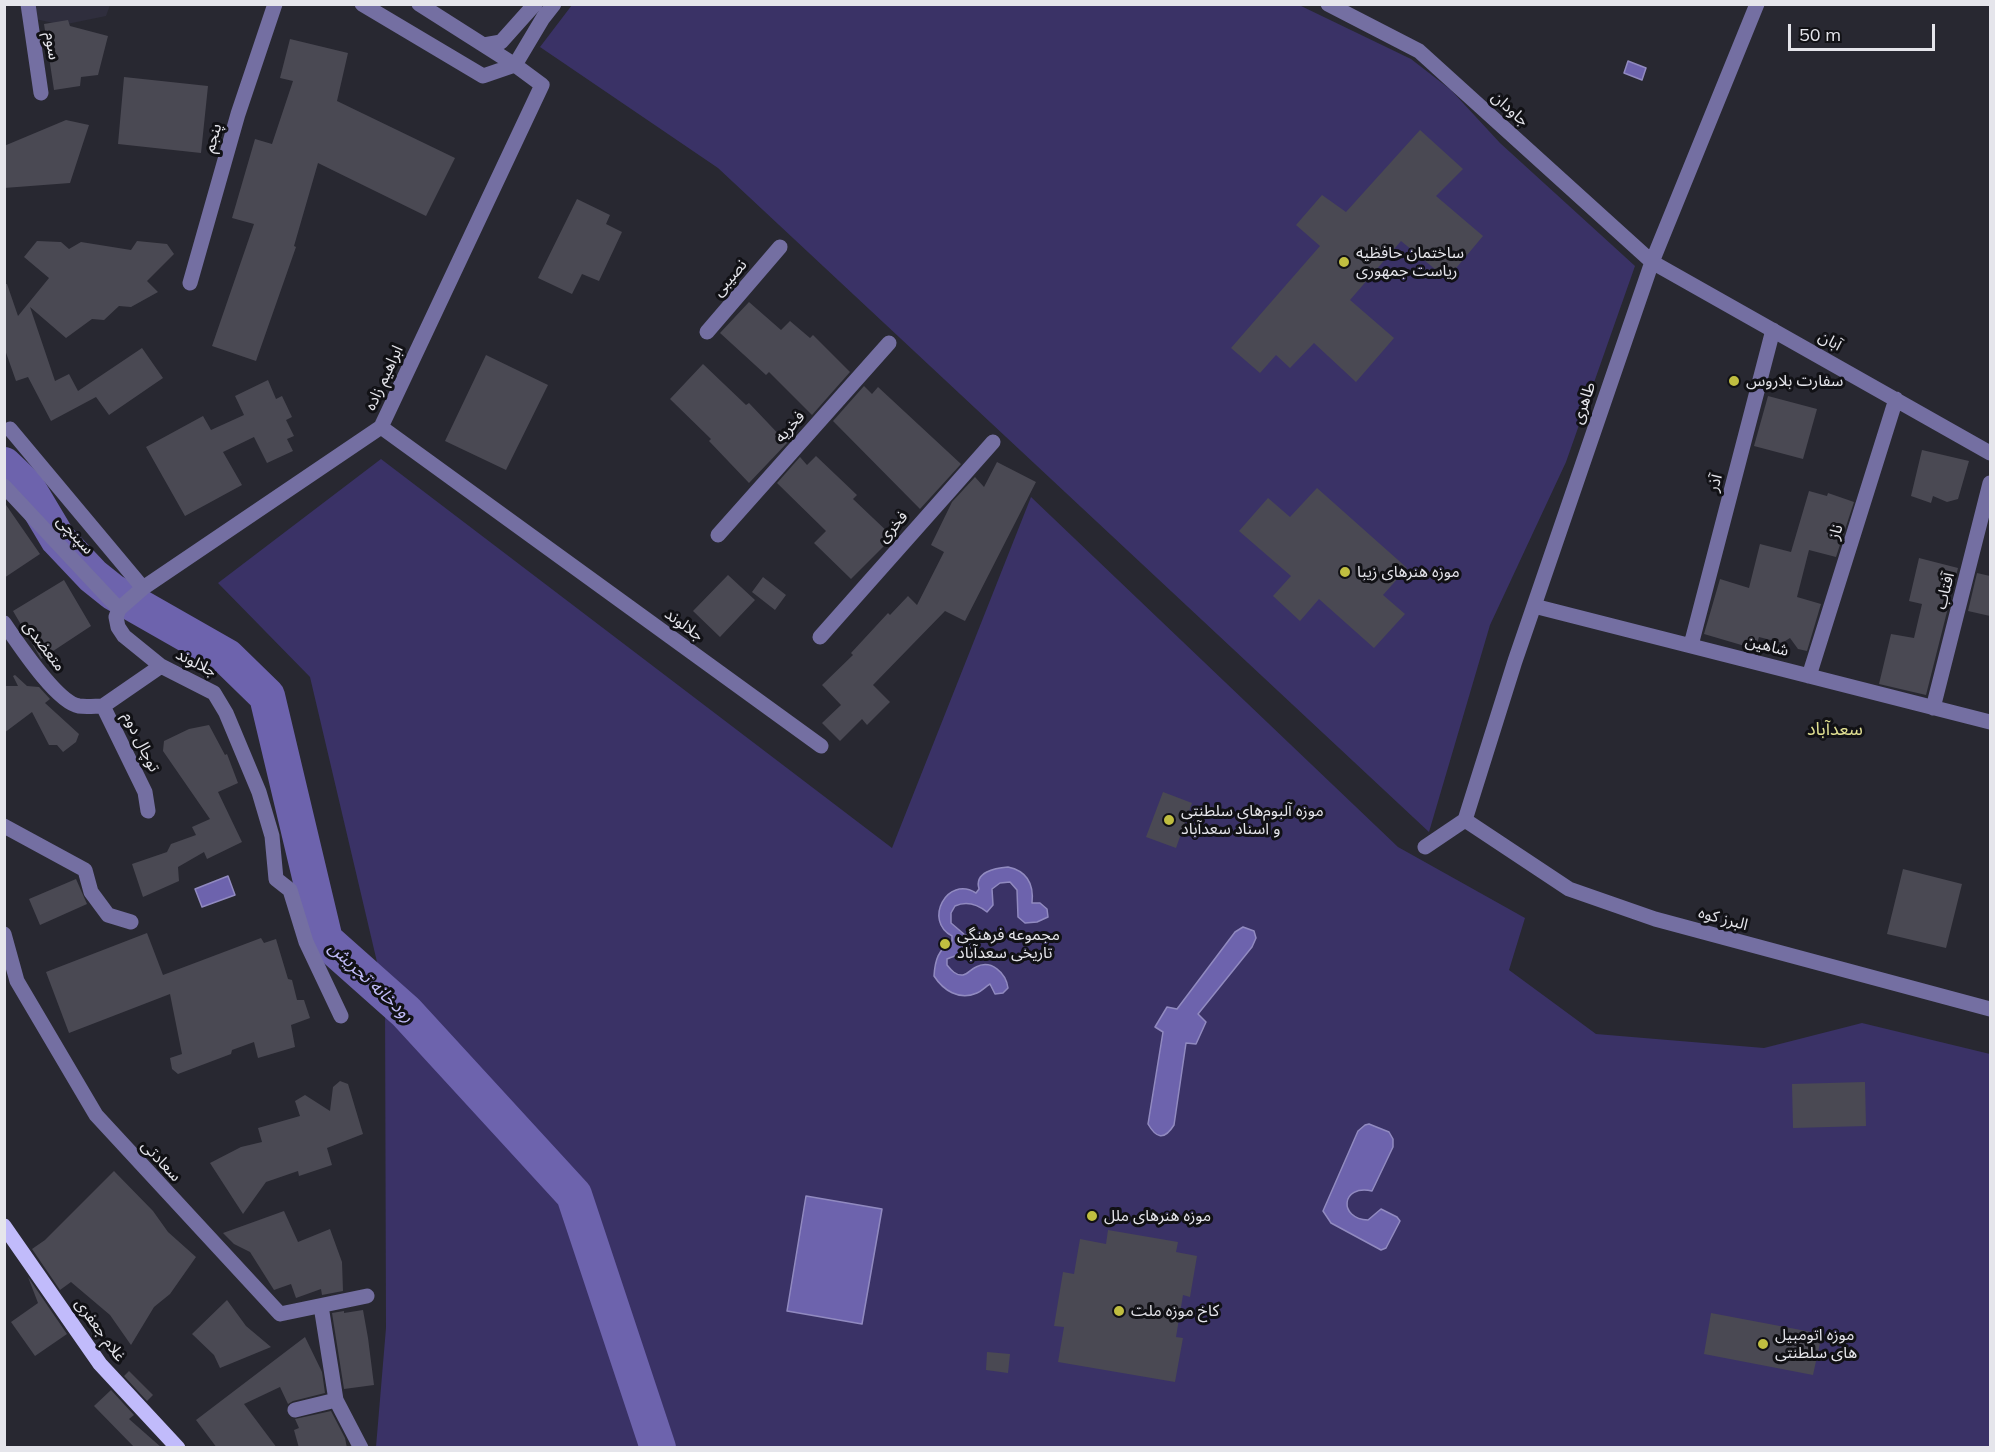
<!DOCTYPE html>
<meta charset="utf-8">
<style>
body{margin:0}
#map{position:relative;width:1995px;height:1452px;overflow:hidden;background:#282831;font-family:Mulish,sans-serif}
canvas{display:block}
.frame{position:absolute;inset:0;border:6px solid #e5e5eb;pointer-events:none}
.scale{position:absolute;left:1788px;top:24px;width:147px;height:27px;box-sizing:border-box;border:3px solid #e5e5eb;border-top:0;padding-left:8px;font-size:18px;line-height:21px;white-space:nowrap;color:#e5e5eb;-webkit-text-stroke:4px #111115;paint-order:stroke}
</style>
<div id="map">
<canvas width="1995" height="1452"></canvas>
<div class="frame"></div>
<div class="scale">50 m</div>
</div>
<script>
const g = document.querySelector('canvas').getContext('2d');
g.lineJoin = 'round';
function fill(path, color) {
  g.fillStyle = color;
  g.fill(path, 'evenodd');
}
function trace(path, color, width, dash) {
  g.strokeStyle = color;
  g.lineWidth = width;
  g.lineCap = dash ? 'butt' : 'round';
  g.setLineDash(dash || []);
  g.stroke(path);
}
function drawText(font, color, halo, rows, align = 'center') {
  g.font = font + ' Mulish,"Noto Sans Arabic",sans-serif';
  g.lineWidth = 6;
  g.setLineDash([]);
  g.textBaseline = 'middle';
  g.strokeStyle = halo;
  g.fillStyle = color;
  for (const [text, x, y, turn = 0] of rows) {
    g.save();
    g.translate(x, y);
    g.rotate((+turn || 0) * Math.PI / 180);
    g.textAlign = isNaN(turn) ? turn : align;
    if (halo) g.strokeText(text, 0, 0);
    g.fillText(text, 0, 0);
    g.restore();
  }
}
const built = new Path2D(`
 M20,5H110L106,16L62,25L22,16Z`);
const green = new Path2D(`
 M572,5H1299L1411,59L1451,90L1500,143L1635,266L1566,462L1490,625L1429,832L718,168L540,47Z
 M381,459L892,848L1031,497L1398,847L1525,918L1509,970L1596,1034L1764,1048L1862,1023L1990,1054V1447H376L386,1328L385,996L310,677L218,583Z`);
const water = new Path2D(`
 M1628,61L1646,68L1642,80L1624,73Z
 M1008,867C1027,871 1034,884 1032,903H1040L1047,909L1048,917L1037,922L1025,923L1018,917L1017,890L1010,882L1000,883L992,889L993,905L987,912C977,904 966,901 955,906L951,913V923L965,935L974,936C973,954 961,953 947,959V965C951,970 956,976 963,975C968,974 971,969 976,967C991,959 1006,973 1008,988L1003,993L995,994L990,984C985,987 982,991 977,993C959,1001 943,990 934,976C935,960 938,950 952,941V936C923,921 947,875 976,893L979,889C974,872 995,868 1008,867Z
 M228,876L235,895L202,907L195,889Z
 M1243,927L1254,931L1256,938L1252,947L1198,1014L1206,1022L1196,1044L1186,1043L1174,1125C1164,1141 1156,1138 1148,1124L1163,1032L1155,1027L1167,1007L1177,1009L1235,932Z
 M1369,1124L1389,1132L1393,1139V1147L1372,1191C1341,1184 1338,1219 1368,1220L1381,1209L1397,1217L1400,1221L1386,1248L1381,1250L1331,1223L1323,1211L1358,1131L1365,1125Z
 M806,1196L882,1209L862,1324L787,1311Z`);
const river = new Path2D(`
 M4,465L27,487L58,539L93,576L113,592L227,657L267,696L325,940L406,1012L574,1195L658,1448`);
const building = new Path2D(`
 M68,20L70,26L108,36L98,75L81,77L80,86L54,90L44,24Z
 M290,39L348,53L337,101L455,158L426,216L318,163L294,246L296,247L256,361L212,346L254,224L232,218L255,139L272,144L293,81L280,78Z
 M124,77L208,86L201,153L118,144Z
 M66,120L89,125L70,183L4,188V146Z
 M1420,130L1463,169L1436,196L1483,236L1447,279L1401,241L1350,300L1394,338L1356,382L1314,343L1290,368L1276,355L1260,373L1231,348L1320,246L1296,225L1322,195L1346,212Z
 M577,199L610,215L606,224L622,232L599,281L582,274L572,294L538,278Z
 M37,241L61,242L69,249L81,242L131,250L137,241L167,244L174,254L147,281L158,292L131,307L119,306L104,320L92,319L66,338L30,307L55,381L69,374L78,391L142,348L163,378L109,415L96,397L51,421L28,377L16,381L4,347V284H7L18,316L49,278L24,257Z
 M749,302L781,330L790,321L810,338L813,335L850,372L812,415L769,372L766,375L720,333Z
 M486,355L548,385L506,470L445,441Z
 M703,364L746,405L749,403L787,443L749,483L709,441L711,439L670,399Z
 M268,380L276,399L282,396L292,417L286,420L294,436L287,439L293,451L267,463L254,437L223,452L242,485L185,516L146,447L203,416L211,430L244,415L235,396Z
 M864,386L872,394L878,387L961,464L920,509L833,421Z
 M1768,396L1817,409L1803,459L1754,446Z
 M1922,450L1969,461L1958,499L1947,502L1933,496L1931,503L1911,496Z
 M816,456L857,495L853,499L893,537L851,579L814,543L826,531L777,483L800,457L807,465Z
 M997,462L1036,482L965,621L945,611L873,685L890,702L867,725L862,719L840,741L822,723L841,705L822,685L853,655L851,653L888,613L890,615L908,596L917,605L944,552L931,545L952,502L975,477L984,487Z
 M1317,488L1407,568L1383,595L1405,614L1374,648L1319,599L1300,621L1273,596L1291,576L1239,531L1268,498L1290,517Z
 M1809,491L1827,496L1828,493L1854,502L1836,557L1809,550L1797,597L1821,604L1807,651L1798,649L1790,638L1782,643L1759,637L1755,649L1704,634L1720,579L1749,588L1760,544L1791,552Z
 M4,502L40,554L4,578Z
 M1919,558L1958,568L1926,695L1879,684L1891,634L1914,638L1922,604L1909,601Z
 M1977,573L1990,576V616L1968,611Z
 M728,575L755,600L720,637L693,611Z
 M763,577L786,595L775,610L752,592Z
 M64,580L91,626L41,659L13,611Z
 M15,675L27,686L39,687L50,699L45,703L79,734L76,742L63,752L57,745H49L32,712L4,733V686H18L13,676Z
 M209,725L225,755L227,754L238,783L218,792L242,842L207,859L204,852L178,867L179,881L143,897L132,864L167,852L171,844L196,835L192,827L210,819L163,751L164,741L189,729Z
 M1163,792L1192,803L1176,848L1146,837Z
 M1903,869L1962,884L1946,948L1887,934Z
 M76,879L87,904L40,925L29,899Z
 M147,933L163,975L261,938L264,943L276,939L288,979L292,980L297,1000H304L310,1018L291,1025L295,1047L258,1058L254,1042L232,1050L231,1054L178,1074L172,1069L170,1058L182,1054L170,994L69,1033L46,972Z
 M340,1081L348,1084L363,1134L327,1148L332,1165L299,1176L298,1171L266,1182L243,1214L210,1163L241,1147L262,1142L258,1128L300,1116L295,1101L305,1095L330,1111L333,1087Z
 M1865,1082L1866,1126L1793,1128L1792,1084Z
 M114,1171L153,1211L168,1232L196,1257L170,1294L154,1307L131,1345L110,1315L71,1282L60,1290L32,1249L45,1240Z
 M284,1211L298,1242L330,1229L342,1262L343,1291L322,1295L321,1289L296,1298L291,1284L274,1290L250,1252L234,1244L223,1233Z
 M1108,1230L1178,1242L1176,1252L1197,1256L1190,1297L1183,1295L1176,1337L1183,1338L1175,1382L1058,1362L1064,1327L1054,1326L1063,1272L1074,1274L1080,1239L1106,1244Z
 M28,1277L67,1334L35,1356L11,1322L38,1303Z
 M227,1300L246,1326L271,1347L220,1368L214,1355L192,1334Z
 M363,1310L368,1338L374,1385L344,1389L332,1313L344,1311V1313Z
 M1711,1313L1822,1334L1813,1375L1704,1354Z
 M305,1337L322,1372L325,1393L293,1401L288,1404L280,1387L244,1404L277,1448H217L196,1420Z
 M987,1352L1010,1354L1008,1373L986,1370Z
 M129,1371L153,1395L147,1401L124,1376Z
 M111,1390L134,1415L129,1419L162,1448H135L94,1406Z
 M331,1411L345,1438L347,1448H299L294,1430L299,1428L295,1419Z`);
const minor = new Path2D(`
 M28,4L41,93
 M362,4L483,76L515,65
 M1328,4L1419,51L1652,262L1990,453
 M484,45L501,42L535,4
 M515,65L543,18L554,4
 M190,283L238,114L275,4
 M707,332L780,247
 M381,427L821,746
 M10,429L143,588
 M4,486L119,609
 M718,535L889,343
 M1534,606L1990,722
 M4,623C18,643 56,702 79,706C86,707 96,706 103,706L145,792L148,811
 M820,637L993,442
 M1691,645L1773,330
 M1809,676L1896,399
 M103,706L161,666
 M1933,708L1990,483
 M1465,820L1515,661L1652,262L1757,4
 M1465,820L1569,889L1655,919L1990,1009
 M4,826L85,870L91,892L108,915L131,922
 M1425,847L1465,820
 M4,934L17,981L96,1115L280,1314L367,1296
 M341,1016L306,942L290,890L276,879L272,836L259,792L226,713L214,693L161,666L124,636L118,627L116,617L119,609L143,588L381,427L542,85L515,65L419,4
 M321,1306L336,1400L361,1448
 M295,1410L336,1400`);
const major = new Path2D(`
 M4,1226L100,1364L178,1448`);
const markers = [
 [1344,262,6,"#c0be40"],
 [1734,381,6,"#c0be40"],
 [1345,572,6,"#c0be40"],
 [1169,820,6,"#c0be40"],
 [945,944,6,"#c0be40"],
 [1092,1216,6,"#c0be40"],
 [1119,1311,6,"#c0be40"],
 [1763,1344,6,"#c0be40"]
];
const streetNames = [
 ["سوم",52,46,82],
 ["جاودان",1510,109,42],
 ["پنجم",213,138,-74],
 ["نصیبی",730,278,-49],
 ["آبان",1830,341,29],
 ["ابراهیم زاده",384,378,-65],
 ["طاهری",1584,403,-71],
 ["فخریه",790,427,-48],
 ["آذر",1715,483,-75],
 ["فخری",893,527,-48],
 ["ناز",1836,532,-72],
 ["سپنچی",75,535,47],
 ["آفتاب",1945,591,-76],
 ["جلالوند",684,625,36],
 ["متعضدی",44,646,53],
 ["شاهین",1767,646,14],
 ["جلالوند",196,663,27],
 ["توچال دوم",141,742,64],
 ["البرز کوه",1723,919,15],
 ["سعادتی",161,1161,47],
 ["غلام جعفری",100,1330,54]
];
const poiNames = [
 ["ساختمان حافظیه",1356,253],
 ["ریاست جمهوری",1356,271],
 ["سفارت بلاروس",1746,381],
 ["موزه هنرهای زیبا",1357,572],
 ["موزه آلبوم‌های سلطنتی",1181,811],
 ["و اسناد سعدآباد",1181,829],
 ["مجموعه فرهنگی",957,935],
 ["تاریخی سعدآباد",957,953],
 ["موزه هنرهای ملل",1104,1216],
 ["کاخ موزه ملت",1131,1311],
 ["موزه اتومبیل",1775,1335],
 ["های سلطنتی",1775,1353]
];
const neighbourhoodNames = [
 ["سعدآباد",1835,730]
];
const waterNames = [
 ["رودخانه تجریش",371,982,43]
];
fill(built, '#2f2e3d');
fill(green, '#3a3266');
fill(water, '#6d63ad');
trace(water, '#918ac0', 1.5);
trace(river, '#6d63ad', 36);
fill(building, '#4a4953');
trace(minor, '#746fa2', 15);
trace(major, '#c1bbfb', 15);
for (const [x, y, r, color] of markers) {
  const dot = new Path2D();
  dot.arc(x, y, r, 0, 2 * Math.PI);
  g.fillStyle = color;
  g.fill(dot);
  trace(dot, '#111115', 2);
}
drawText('16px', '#e5e5eb', '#111115', streetNames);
drawText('16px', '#e5e5eb', '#111115', poiNames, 'left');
drawText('18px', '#e1e092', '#111115', neighbourhoodNames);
drawText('italic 18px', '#c0bbf8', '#111115', waterNames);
</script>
